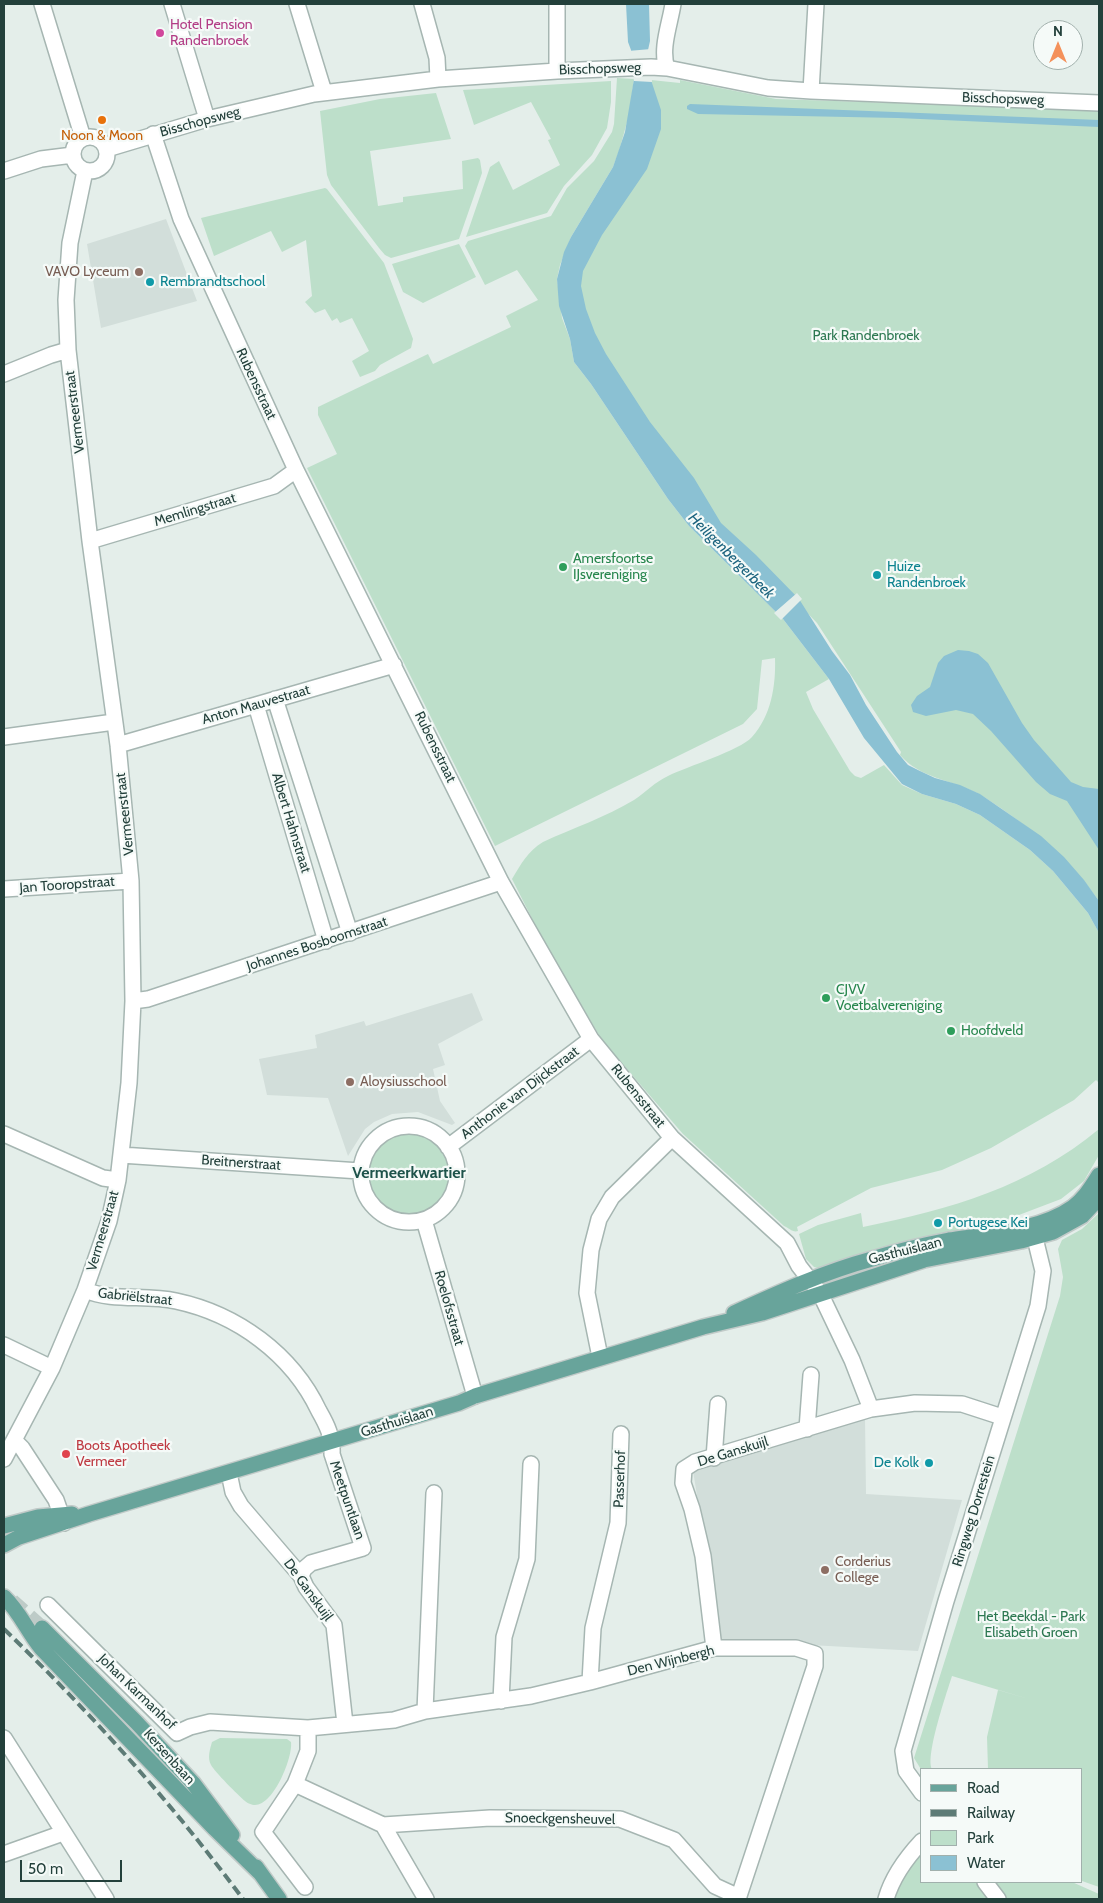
<!DOCTYPE html>
<meta charset="utf-8">
<style>
body{margin:0}
#map{position:relative;width:1103px;height:1903px;overflow:hidden;background:#e4eeea;font-family:Cabin,sans-serif}
canvas{display:block}
.frame{position:absolute;inset:0;border:5px solid #23403b;pointer-events:none}
.legend{position:absolute;left:920px;top:1768px;width:162px;height:115px;box-sizing:border-box;background:#f5faf8;border:1px solid #a1b0ac;margin:0;padding:6px 9px;list-style:none;font-size:15px;color:#23403b}
.legend li{display:flex;align-items:center;gap:10px;height:25px}
.legend b{width:25px;border:1px solid #a1b0ac}
.north{position:absolute;left:1033px;top:20px;width:50px;height:50px;box-sizing:border-box;background:#f5faf8;border:1px solid #a1b0ac;border-radius:50%;rotate:0deg;font-size:14px;font-weight:700;line-height:20px;text-align:center;color:#23403b}
.north::after{content:'';display:block;margin:auto;width:18px;height:22px;background:#f4915b;clip-path:polygon(50% 0,100% 100%,50% 72%,0 100%)}
.scale{position:absolute;left:20px;top:1860px;width:102px;height:22px;box-sizing:border-box;border:2px solid #23403b;border-top:0;padding-left:6px;font-size:15px;line-height:18px;white-space:nowrap;color:#23403b;-webkit-text-stroke:4px #f5faf8;paint-order:stroke}
</style>
<div id="map">
<canvas width="1103" height="1903"></canvas>
<div class="frame"></div>
<ul class="legend">
<li><b style="height:6px;background:#68a49b"></b>Road</li>
<li><b style="height:6px;background:#5d7b76"></b>Railway</li>
<li><b style="height:14px;background:#bddfca"></b>Park</li>
<li><b style="height:14px;background:#8bc1d3"></b>Water</li>
</ul>
<div class="north">N</div>
<div class="scale">50 m</div>
</div>
<script>
const g = document.querySelector('canvas').getContext('2d');
g.lineJoin = 'round';
function fill(path, color) {
  g.fillStyle = color;
  g.fill(path, 'evenodd');
}
function trace(path, color, width, dash) {
  g.strokeStyle = color;
  g.lineWidth = width;
  g.lineCap = dash ? 'butt' : 'round';
  g.setLineDash(dash || []);
  g.stroke(path);
}
function drawText(font, color, halo, rows, align = 'center') {
  g.font = font + ' Cabin,sans-serif';
  g.lineWidth = 4.5;
  g.setLineDash([]);
  g.textBaseline = 'middle';
  g.strokeStyle = halo;
  g.fillStyle = color;
  for (const [text, x, y, turn = 0] of rows) {
    g.save();
    g.translate(x, y);
    g.rotate((+turn || 0) * Math.PI / 180);
    g.textAlign = isNaN(turn) ? turn : align;
    if (halo) g.strokeText(text, 0, 0);
    g.fillText(text, 0, 0);
    g.restore();
  }
}
const built = new Path2D(`
 M166,219L197,301L101,328L87,244Z
 M472,993L483,1020L438,1044L445,1065L433,1069L440,1101L455,1123L452,1125L418,1112L392,1114L374,1122L365,1129L348,1156L328,1098L267,1095L259,1059L317,1048L315,1035L364,1021L366,1026Z
 M865,1418L866,1494L962,1500L918,1651L721,1640L693,1471Z`);
const green = new Path2D(`
 M617,78L634,79L629,115L619,151L613,167L571,237L560,265L557,279L562,318L570,339L574,362L591,384L668,499L689,526L783,619L829,679L806,692L813,709L850,771L855,776L861,778L884,765L902,785L922,794L956,804L980,815L1030,850L1053,871L1088,913L1099,933V1083L1096,1080L1074,1100L991,1148L942,1170L871,1188L797,1227L798,1231C793,1233 789,1228 784,1226L683,1134L602,1040L546,946L512,879C521,864 528,851 543,842C573,828 606,817 634,800C646,792 655,782 668,776C688,766 739,751 752,737C771,716 776,686 775,658L762,660L757,709L743,724L495,846L307,468L337,454L318,415V407L428,354L433,364L511,327L506,316L538,300L517,270L485,285L465,246L468,241L551,216L567,188L594,161L612,132L614,124Z
 M651,80L680,83V80L776,99L1042,108H1099V901C1072,863 1047,841 1009,814C999,807 988,799 977,793C951,780 920,778 900,755L901,752L817,623L756,560L715,525L577,315L576,288Z
 M611,81V102L607,128L592,155L564,186L547,213L466,237L490,167L499,161L513,190L560,165L548,140L551,139L531,102L474,125L463,90Z
 M436,93L451,139L370,151L378,206L403,202V197L463,189L462,161L478,158L480,160L482,173L459,239L391,258L385,255L379,248L331,185L327,175L320,111L380,99Z
 M325,188L327,189L384,263L413,339L411,348L380,365L375,371L360,377L352,361L369,351L352,318L340,323L337,318L332,321L325,309L315,313L305,302L312,296L306,240L282,252L271,231L214,256L201,218Z
 M459,244L476,277L423,303L403,292L392,264Z
 M1099,1129V1155L1084,1181L1061,1199L1011,1218L859,1257L821,1269L814,1267L806,1259L799,1234L818,1225L861,1213L863,1227C951,1209 1029,1187 1099,1129Z
 M362 1174a45 45 0 1 1 90 0a45 45 0 1 1-90 0Z
 M1099,1213V1887L1082,1881V1769H988L987,1737L998,1690L1032,1700L952,1676C947,1692 925,1756 932,1769H922V1771L914,1758L1060,1296L1063,1277L1058,1249L1062,1240L1082,1229Z
 M220,1738L287,1739L291,1742C293,1757 274,1805 255,1805C252,1805 247,1803 245,1801C238,1795 215,1772 211,1765C207,1758 210,1749 212,1742Z
 M922,1849V1882H1072L1099,1894V1899H890L893,1889Z`);
const water = new Path2D(`
 M626,4H649L650,41L648,50L651,80L661,110V129L647,169L602,235L583,271L581,286L586,309L595,333L606,354L650,422L694,478L721,523L756,555L799,599L832,651L850,675L866,705L897,752L908,765L920,771L935,778L960,785L980,794L1041,836L1064,857L1084,880L1099,901V933L1088,913L1053,871L1030,850L980,815L956,804L922,794L902,784L864,738L829,679L783,619L689,526L668,499L591,384L574,362L570,339L559,306L557,279L564,252L571,237L613,167L625,132L634,79L631,50L628,42Z
 M690,104L1099,120V127L898,118L698,114L687,109V106Z
 M958,650L969,651L978,654L988,663L1022,723L1034,740L1071,782L1083,787L1099,789V850L1067,801L1050,794L1036,782L991,731L973,714L956,710L926,716L913,712L911,705L917,696L930,687L938,663L944,656Z`);
const pier = new Path2D(`
 M651,49L652,82L634,81L628,51Z
 M797,593L802,599L781,620L774,613Z`);
const majorTunnel = new Path2D(`
 M12,1601L42,1628`);
const minor = new Path2D(`
 M42,4L83,138
 M172,4L207,119
 M297,4L324,92
 M422,4L437,58L438,79
 M557,4V71
 M667,68C660,49 670,24 673,4
 M811,91L816,4
 M153,134L181,219L296,470L501,882L591,1039L672,1138L787,1243L799,1266L820,1293L852,1360L871,1409
 M73 154a17 17 0 1 1 34 0a17 17 0 1 1-34 0Z
 M107,149L207,119L314,94L438,79L557,71L651,67L667,68L768,88L811,91L1099,103
 M4,171L41,159L73,155
 M4,374L51,355L68,350
 M90,541L274,486L296,470
 M275,699L350,933
 M256,705L326,941
 M4,737L114,722
 M118,745L394,665
 M4,889L131,881
 M133,1001L148,999L501,882
 M361 1174a48 48 0 1 1 96 0a48 48 0 1 1-96 0Z
 M4,1134L103,1178L118,1180
 M448,1147L591,1039
 M121,1155L360,1171
 M424,1220L475,1396
 M85,1290C114,1302 145,1294 176,1301C237,1314 292,1354 319,1411C327,1425 333,1437 332,1454L363,1548L311,1563L304,1569L301,1576
 M4,1345L52,1368
 M600,1357L587,1293L591,1250L599,1219L612,1197L672,1138
 M807,1429L811,1375
 M14,1440L22,1448L56,1500L64,1523
 M714,1458L718,1404
 M4,1459L52,1368L85,1290L109,1221L118,1180L129,1083L133,1001L131,881L118,745L90,541L68,350L66,300L70,243L85,171
 M229,1473L233,1492L241,1506L301,1576L306,1587L334,1625L345,1724
 M48,1605L177,1733L190,1727L210,1722L308,1728L394,1720L425,1711L531,1696L590,1682L714,1648H796L815,1654V1666L738,1899
 M714,1648L703,1556L692,1509L683,1483L684,1469L695,1462L871,1409L915,1403L962,1404L1002,1417
 M590,1682L593,1628L618,1523L621,1434
 M501,1701L504,1637L527,1559L531,1464
 M425,1711L434,1493
 M4,1738L106,1899
 M295,1784L383,1825L426,1899
 M922,1793L906,1771L903,1751L946,1601L1038,1306L1043,1271L1032,1226
 M383,1825L490,1818L620,1819L674,1840L715,1886L739,1897
 M4,1854L63,1833
 M985,1882L998,1899
 M305,1887L263,1832L295,1784L308,1751V1728
 M886,1899C892,1878 907,1857 922,1841`);
const major = new Path2D(`
 M734,1313C780,1292 824,1272 872,1259C897,1251 923,1245 949,1240C988,1234 1041,1230 1073,1207C1085,1198 1091,1187 1099,1175
 M4,1526L38,1517L72,1514
 M4,1545L19,1537L89,1514L459,1403L475,1396L703,1327L762,1313L924,1260L1021,1241L1053,1232L1082,1216L1099,1198
 M4,1597C20,1612 27,1631 41,1648L215,1829L261,1874
 M42,1628L136,1722L193,1783L232,1835
 M256,1867L279,1899`);
const rail = new Path2D(`
 M4,1629C91,1713 171,1802 243,1899`);
const markers = [
 [160,33,5,"#d1479c"],
 [102,120,5,"#e8710a"],
 [139,272,5,"#8d6e63"],
 [150,282,5,"#0f9aa8"],
 [563,567,5,"#2e9e5b"],
 [877,575,5,"#0f9aa8"],
 [826,998,5,"#2e9e5b"],
 [951,1031,5,"#2e9e5b"],
 [350,1082,5,"#8d6e63"],
 [938,1223,5,"#0f9aa8"],
 [66,1454,5,"#e0444e"],
 [929,1463,5,"#0f9aa8"],
 [825,1570,5,"#8d6e63"]
];
const hotelNames = [
 ["Hotel Pension",170,25],
 ["Randenbroek",170,41]
];
const streetNames = [
 ["Bisschopsweg",600,69,-2],
 ["Bisschopsweg",1003,99,2],
 ["Bisschopsweg",200,122,-15],
 ["Rubensstraat",256,384,65],
 ["Vermeerstraat",75,412,-97],
 ["Memlingstraat",195,510,-17],
 ["Anton Mauvestraat",256,705,-16],
 ["Rubensstraat",435,747,64],
 ["Vermeerstraat",125,814,-96],
 ["Albert Hahnstraat",291,823,73],
 ["Jan Tooropstraat",67,885,-4],
 ["Johannes Bosboomstraat",317,944,-18],
 ["Anthonie van Dijckstraat",520,1093,-37],
 ["Rubensstraat",638,1096,51],
 ["Breitnerstraat",241,1163,4],
 ["Vermeerstraat",103,1231,-74],
 ["Gasthuislaan",905,1251,-14],
 ["Gabriëlstraat",135,1297,6],
 ["Roelofsstraat",449,1308,74],
 ["Gasthuislaan",397,1422,-17],
 ["De Ganskuijl",733,1452,-17],
 ["Passerhof",620,1479,-88],
 ["Meetpuntlaan",347,1500,71],
 ["Ringweg Dorrestein",974,1511,-73],
 ["De Ganskuijl",308,1590,54],
 ["Den Wijnbergh",671,1661,-14],
 ["Johan Karmanhof",137,1692,44],
 ["Kersenbaan",169,1757,48],
 ["Snoeckgensheuvel",560,1819,1]
];
const foodNames = [
 ["Noon & Moon",102,136]
];
const educationNames = [
 ["VAVO Lyceum",129,272,"right"],
 ["Aloysiusschool",360,1082],
 ["Corderius",835,1562],
 ["College",835,1578]
];
const cultureNames = [
 ["Rembrandtschool",160,282],
 ["Huize",887,567],
 ["Randenbroek",887,583],
 ["Portugese Kei",948,1223],
 ["De Kolk",919,1463,"right"]
];
const parkNames = [
 ["Park Randenbroek",866,336],
 ["Het Beekdal - Park",1031,1617],
 ["Elisabeth Groen",1031,1633]
];
const leisureNames = [
 ["Amersfoortse",573,559],
 ["IJsvereniging",573,575],
 ["CJVV",836,990],
 ["Voetbalvereniging",836,1006],
 ["Hoofdveld",961,1031]
];
const healthNames = [
 ["Boots Apotheek",76,1446],
 ["Vermeer",76,1462]
];
const waterNames = [
 ["Heiligenbergerbeek",731,556,45]
];
const quarterNames = [
 ["Vermeerkwartier",409,1173]
];
fill(built, '#d2deda');
fill(green, '#bddfca');
fill(water, '#8bc1d3');
fill(pier, '#e4eeea');
trace(majorTunnel, '#bdcbc7', 15, [15, 8]);
trace(minor, '#a6b6b2', 18);
trace(major, '#c1cac8', 18);
trace(minor, '#fff', 15);
trace(major, '#68a49b', 15);
trace(rail, '#5d7b76', 4, [10, 5]);
for (const [x, y, r, color] of markers) {
  const dot = new Path2D();
  dot.arc(x, y, r, 0, 2 * Math.PI);
  g.fillStyle = color;
  g.fill(dot);
  trace(dot, '#f5faf8', 2);
}
drawText('14px', '#b23c85', '#f5faf8', hotelNames, 'left');
drawText('14px', '#23403b', '#f5faf8', streetNames);
drawText('14px', '#c56008', '#f5faf8', foodNames);
drawText('14px', '#785e54', '#f5faf8', educationNames, 'left');
drawText('14px', '#0d838f', '#f5faf8', cultureNames, 'left');
drawText('14px', '#2c7851', '#f5faf8', parkNames);
drawText('14px', '#27864d', '#f5faf8', leisureNames, 'left');
drawText('14px', '#be3a42', '#f5faf8', healthNames, 'left');
drawText('italic 15px', '#1b637e', '#f5faf8', waterNames);
drawText('bold 16px', '#1e534b', '#f5faf8', quarterNames);
</script>
